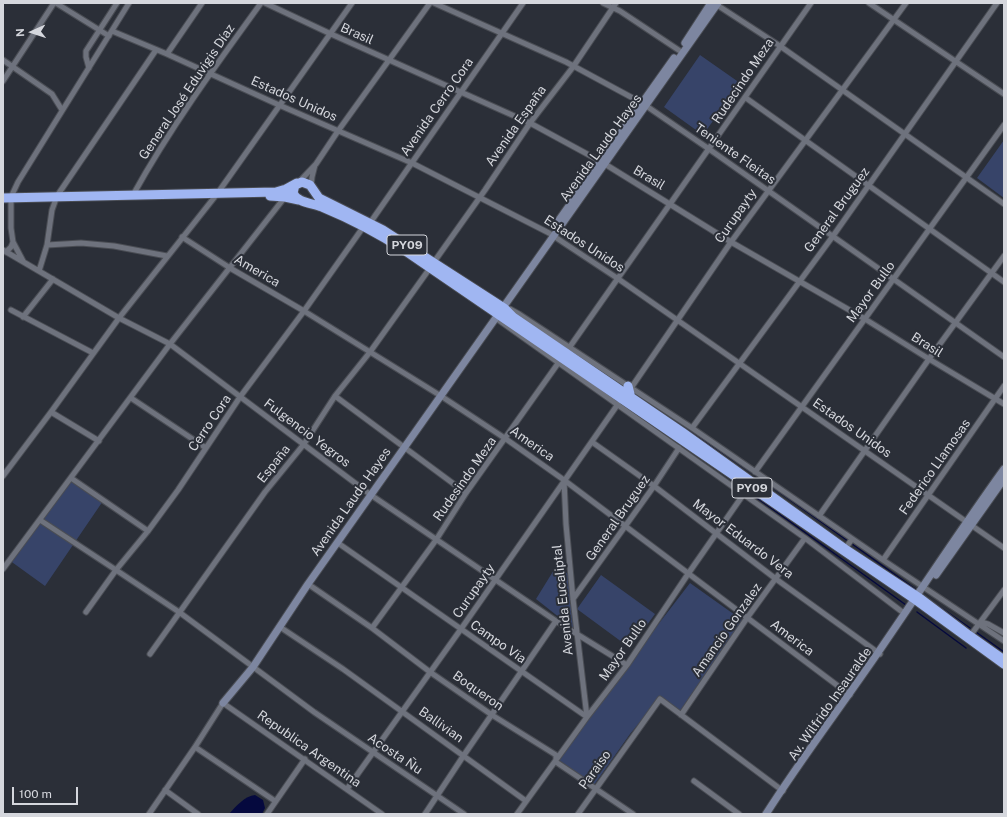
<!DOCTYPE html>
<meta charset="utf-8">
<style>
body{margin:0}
#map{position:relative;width:1007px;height:817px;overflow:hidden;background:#2b2f38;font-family:"Public Sans",sans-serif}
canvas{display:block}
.frame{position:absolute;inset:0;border:4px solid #d5d7dd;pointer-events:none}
.north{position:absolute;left:12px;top:12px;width:40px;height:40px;-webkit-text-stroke:3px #2b2f38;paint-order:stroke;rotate:267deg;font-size:11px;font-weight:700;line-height:16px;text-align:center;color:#d5d7dd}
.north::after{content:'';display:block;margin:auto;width:14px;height:18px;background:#d5d7dd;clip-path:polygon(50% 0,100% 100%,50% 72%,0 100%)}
.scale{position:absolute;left:12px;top:787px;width:66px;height:18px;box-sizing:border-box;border:2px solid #d5d7dd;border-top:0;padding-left:5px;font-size:12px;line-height:14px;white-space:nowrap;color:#d5d7dd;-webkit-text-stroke:3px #2b2f38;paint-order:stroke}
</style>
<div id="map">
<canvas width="1007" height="817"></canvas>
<div class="frame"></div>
<div class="north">N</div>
<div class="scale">100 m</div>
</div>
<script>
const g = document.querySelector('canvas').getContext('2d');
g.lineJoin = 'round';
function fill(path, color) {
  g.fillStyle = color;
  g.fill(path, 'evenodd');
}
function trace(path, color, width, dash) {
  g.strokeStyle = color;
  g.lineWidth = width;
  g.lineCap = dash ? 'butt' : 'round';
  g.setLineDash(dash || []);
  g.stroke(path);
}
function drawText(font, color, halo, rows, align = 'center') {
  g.font = font + ' "Public Sans",sans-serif';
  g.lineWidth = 4;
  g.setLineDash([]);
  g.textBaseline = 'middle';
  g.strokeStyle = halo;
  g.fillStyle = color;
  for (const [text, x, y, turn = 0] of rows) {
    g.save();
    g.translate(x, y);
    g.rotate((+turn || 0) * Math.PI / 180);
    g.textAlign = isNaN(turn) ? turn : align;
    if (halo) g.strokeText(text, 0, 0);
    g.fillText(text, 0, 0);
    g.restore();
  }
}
const green = new Path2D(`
 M700,55L740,83L703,135L664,107Z
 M1004,140V198L977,178Z
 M71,478L103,501L45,586L9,560Z
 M557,565L568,574L574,629L536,599Z
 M601,575L655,614L630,648L577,609Z
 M690,583L742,620L680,711L660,698L630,734L594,785L559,760L627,665Z`);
const water = new Path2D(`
 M255,795L263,800L265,808L262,814H229C236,806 245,796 255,795Z`);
const stream = new Path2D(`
 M649,403L761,479L918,591
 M732,480L906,605
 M924,596L970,628
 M917,612L966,648
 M976,632L1004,652`);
const street = new Path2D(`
 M56,3L109,36
 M265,3L331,34L530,123L600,161L731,242L865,319L929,359L1004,404
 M434,3L566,62L642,103L709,149L1004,357
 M603,3L620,11L683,53
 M714,3L780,46L1004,204
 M869,3L1004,94
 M112,31L167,54L279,105L412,163L549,233L617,278L1004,548
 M167,54L202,3
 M3,60L52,94L62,110
 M89,68L86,57V51L117,3
 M3,81L54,3
 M746,98L1004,282
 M299,182L316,164L338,131L430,3
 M311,187L312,177L315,165
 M133,195C170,128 216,65 261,3
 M370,223L523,3
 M364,226L304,311L240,397L178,490L148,531L116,570L179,612L314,712L464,814
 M182,237L230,268L304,311L441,396L506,439L564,480L850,695
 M13,242L23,261
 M47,245L81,243L114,246L167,256
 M3,250L119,318L170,344L371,495L556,621L627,665
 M6,252L11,247L13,242L11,228V197L18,182L129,3
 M434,262L485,190L530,123L573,67L616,3
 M39,271L47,245L52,210L57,196L156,50
 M507,309H510L519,314L692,428L883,560L1004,641
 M11,310L93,353
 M23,317L53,279
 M497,319L805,538L901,611L904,612L907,610
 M569,348L811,3
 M631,388L731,242L906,3
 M335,396L466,493
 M131,398L206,448
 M51,412L99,441
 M692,428L833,236L997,3
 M592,442L654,486L776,579L880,654
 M755,472L1004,125
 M3,476L51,412L119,318L217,194L352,3
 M71,478L148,531
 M564,480L566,524L573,599L587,717
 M819,516L929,359L1004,256
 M40,520L116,570L86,612
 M338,543L587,717
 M845,549L852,539
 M883,560L1004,386
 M3,569L170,344L285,197
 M308,584L372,628L430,672L492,715L556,755V762L633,814
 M573,599L654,486L679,448
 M981,622L988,624L1004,633
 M280,627L343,669L526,801
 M372,628L436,540L466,493L559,362
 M970,636L1004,590
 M150,654L265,492L304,444L335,396L370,352L430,268
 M681,715L747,618L805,538
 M195,747L275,801
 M694,781L739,814
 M347,789L461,629L618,404
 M165,790L198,814
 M149,814L195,747L223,703L382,814
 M267,814L305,759
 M425,814L464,755L556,621
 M517,814L587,717L627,665L688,574L743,495
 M578,814L660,699L783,791`);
const secondary = new Path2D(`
 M685,43L711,3
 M554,227L674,58
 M936,575L1004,479
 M223,703L253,667L308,584L718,3
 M766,814C801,759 840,708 877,654C919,593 960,530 1004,469`);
const highway = new Path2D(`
 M270,196L285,197L299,200
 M3,198L276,192L286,189L297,183
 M628,386L631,398
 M1004,660L970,636L921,599L845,549L682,432L513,317L504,308L383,230L319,198L310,185L302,182L295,185L293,193C297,203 313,203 322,207C351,219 378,233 404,250L916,600L1004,664`);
const shields = [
 [407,245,40],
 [752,488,40]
];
const shieldNames = [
 ["PY09",407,245],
 ["PY09",752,488]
];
const streetNames = [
 ["Brasil",357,34,24],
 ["Rudecindo Meza",743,81,-56],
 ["General José Eduvigis Díaz",187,92,-56],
 ["Estados Unidos",294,99,24],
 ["Avenida Cerro Cora",437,107,-55],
 ["Avenida España",516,126,-55],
 ["Avenida Laudo Hayes",601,148,-54],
 ["Teniente Fleitas",735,154,35],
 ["Brasil",649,178,31],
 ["General Bruguez",837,210,-54],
 ["Curupayty",736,216,-55],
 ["Estados Unidos",584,244,33],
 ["America",257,271,30],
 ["Mayor Bullo",871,292,-54],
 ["Brasil",927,345,32],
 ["Cerro Cora",210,423,-56],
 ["Estados Unidos",852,428,35],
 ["Fulgencio Yegros",307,433,37],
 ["America",532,444,35],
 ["España",274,464,-52],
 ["Federico Llamosas",935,467,-55],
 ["Rudesindo Meza",465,479,-55],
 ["Avenida Laudo Hayes",351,502,-55],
 ["General Bruguez",618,518,-55],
 ["Mayor Eduardo Vera",743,539,37],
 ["Curupayty",474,591,-55],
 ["Avenida Eucaliptal",563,600,-96],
 ["Amancio Gonzalez",727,630,-55],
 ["America",792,638,37],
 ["Campo Via",498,642,35],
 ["Mayor Bullo",623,650,-55],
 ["Boqueron",478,691,35],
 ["Av. Wilfrido Insauralde",830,704,-55],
 ["Ballivian",441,725,35],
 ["Republica Argentina",309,749,35],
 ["Acosta Ñu",395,754,34],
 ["Paraiso",595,770,-54]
];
fill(green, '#374469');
fill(water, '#05093e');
trace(stream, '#05093e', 1.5);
trace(street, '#4a4d54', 7);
trace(secondary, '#4a4d54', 9);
trace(highway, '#4a4d54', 11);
trace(street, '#6e727d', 5);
trace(secondary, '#7d86a0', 7);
trace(highway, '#a0b6f2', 9);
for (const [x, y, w] of shields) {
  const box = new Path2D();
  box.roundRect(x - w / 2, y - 10, w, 20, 3);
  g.fillStyle = '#2b2f38';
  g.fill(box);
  trace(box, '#d5d7dd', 1);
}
drawText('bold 12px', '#d5d7dd', null, shieldNames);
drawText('13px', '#d5d7dd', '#2b2f38', streetNames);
</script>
